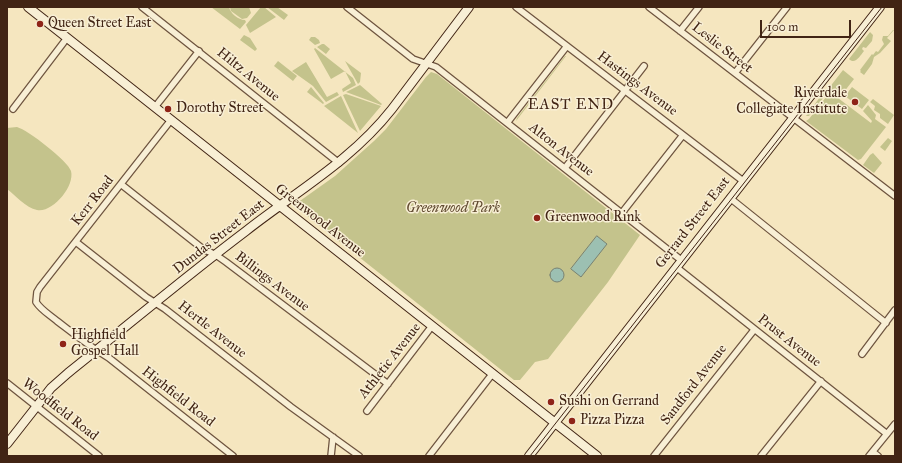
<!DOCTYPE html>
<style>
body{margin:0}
#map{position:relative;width:902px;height:463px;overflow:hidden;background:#f5e6bf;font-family:"IM FELL Great Primer",serif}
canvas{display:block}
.frame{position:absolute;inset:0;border:8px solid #412414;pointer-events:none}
.scale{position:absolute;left:760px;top:20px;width:91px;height:18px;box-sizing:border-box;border:2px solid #412414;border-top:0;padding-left:5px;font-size:12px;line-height:14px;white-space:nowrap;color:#412414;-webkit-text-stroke:3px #f8efd5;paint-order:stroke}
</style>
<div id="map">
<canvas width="902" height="463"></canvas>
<div class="frame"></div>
<div class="scale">100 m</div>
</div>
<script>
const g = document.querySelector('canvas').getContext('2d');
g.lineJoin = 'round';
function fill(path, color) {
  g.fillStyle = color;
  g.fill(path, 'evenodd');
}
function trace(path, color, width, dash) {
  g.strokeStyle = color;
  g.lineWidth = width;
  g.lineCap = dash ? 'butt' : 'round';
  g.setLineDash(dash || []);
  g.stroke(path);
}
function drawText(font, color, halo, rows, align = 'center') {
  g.font = font + ' "IM FELL Great Primer",serif';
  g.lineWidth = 3;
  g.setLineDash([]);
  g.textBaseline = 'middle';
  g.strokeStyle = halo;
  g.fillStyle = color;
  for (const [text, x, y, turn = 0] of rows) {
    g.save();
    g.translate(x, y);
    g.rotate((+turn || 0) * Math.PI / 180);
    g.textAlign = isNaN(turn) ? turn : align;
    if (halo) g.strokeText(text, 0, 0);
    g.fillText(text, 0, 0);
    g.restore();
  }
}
const green = new Path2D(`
 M211,7H229C230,13 238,20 245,20L246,22L240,29Z
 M230,7H249L251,13L247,18L242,19L231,11Z
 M261,7H264L276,17L250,33L246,25Z
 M267,7H277L288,15L284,20Z
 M893,30H894L887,38L891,41L880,53L874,57L872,64L864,75L860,72L861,71L860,70L872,54L873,55L876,51L878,52L884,44L882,40L883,36H888Z
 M870,32L873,35L872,41L866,48L863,47L862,49L864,51C860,56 855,65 849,59Z
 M244,35L250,38L257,49L255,51L240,40Z
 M311,37H315L319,40L320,43L315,45L309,40Z
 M322,44H324L330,49L326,54L317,47Z
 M315,48L353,78L356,85L343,92L342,89L351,83L345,71L331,79L314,49Z
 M565,56H566L516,121L517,118Z
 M278,61L297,76L293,81L274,66Z
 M345,61L361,73L360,82L358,84Z
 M306,62L327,97L337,92L339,95L326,102L313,86L292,71Z
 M843,70L854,79L840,97L829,88Z
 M431,72L437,74L640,235L608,282L548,359L535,362L520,380H514L296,207L297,203L335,176L374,141L386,129L426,77Z
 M360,85L382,104L381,105L346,92Z
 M311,87L324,103L323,104L307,92Z
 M852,87L869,100L862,109L845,96Z
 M826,89L828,90V92L809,116H806Z
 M830,92L871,123L872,121L863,111L868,105L876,115L875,119L886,127L861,159L858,160L806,121L809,119Z
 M346,94L381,106L360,131L343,95Z
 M341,96L358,133L324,106Z
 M873,99L894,115L888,124L880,118V114L874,110L875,106L870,102Z
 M17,127C28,130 68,161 71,171C75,186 53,213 37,210C26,208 15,195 7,189V128Z
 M888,138L892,141L885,151L880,147Z
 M873,153L882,163L874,173L863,165L870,155Z`);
const water = new Path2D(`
 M597,236L607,244L581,277L571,269Z
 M550 275a7 7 0 1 1 14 0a7 7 0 1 1-14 0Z`);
const street = new Path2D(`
 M142,7L339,163
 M347,7L413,59L436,67L681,260
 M516,7L743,181
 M649,7L895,196
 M680,31L699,7
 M735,73L787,7
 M155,107L199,51
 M13,109L67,38
 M171,120L40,287L37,292L36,302C41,310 50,315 57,321C74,334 90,347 109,358L233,456
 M507,123L567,46
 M565,168L644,66
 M122,185L203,249L216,255L226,262L388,384
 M730,198L886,323
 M621,214L683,135
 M76,242L146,297L165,309L291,407L359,456
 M676,267L887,434
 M862,354L895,310
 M7,383L99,456
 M367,411L432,326
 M873,452L878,456
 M331,456L333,437
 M429,456L493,373
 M654,456L754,330
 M761,456L821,381
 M869,456L895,424`);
const secondary = new Path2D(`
 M28,7L597,456
 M7,444L51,388L68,373C127,326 185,277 246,231C297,191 351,161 392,109L469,7
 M529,456L880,7`);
const tram = new Path2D(`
 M530,456L882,7`);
const markers = [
 [40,24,4,"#8f2418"],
 [855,102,4,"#8f2418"],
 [168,109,4,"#8f2418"],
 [537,218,4,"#8f2418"],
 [63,344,4,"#8f2418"],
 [551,402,4,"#8f2418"],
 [572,421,4,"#8f2418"]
];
const poiNames = [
 ["Queen Street East",48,24],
 ["Riverdale",847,94,"right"],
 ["Collegiate Institute",847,110,"right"],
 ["Dorothy Street",176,109],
 ["Greenwood Rink",545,218],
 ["Highfield",71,336],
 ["Gospel Hall",71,352],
 ["Sushi on Gerrand",559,402],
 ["Pizza Pizza",580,421]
];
const streetNames = [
 ["Leslie Street",722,48,38],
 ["Hiltz Avenue",248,75,39],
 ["Hastings Avenue",637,84,37],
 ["Alton Avenue",561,150,38],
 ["Kerr Road",93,201,-52],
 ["Greenwood Avenue",320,221,38],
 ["Gerrard Street East",693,223,-52],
 ["Dundas Street East",219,237,-38],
 ["Billings Avenue",272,282,37],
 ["Hertle Avenue",212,330,38],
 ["Prust Avenue",789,341,38],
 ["Athletic Avenue",390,361,-52],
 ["Sandford Avenue",694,385,-52],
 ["Highfield Road",178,397,38],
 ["Woodfield Road",60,410,38]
];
const parkNames = [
 ["Greenwood Park",453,209]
];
const neighbourhoodNames = [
 ["EAST END",571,105]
];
fill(green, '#c4c38c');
fill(water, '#9cc0b2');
trace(water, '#788273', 1);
trace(street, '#6e543f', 8);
trace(secondary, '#412414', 10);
trace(street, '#f8efd5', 5.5);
trace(secondary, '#f8efd5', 8);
trace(tram, '#412414', 1);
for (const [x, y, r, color] of markers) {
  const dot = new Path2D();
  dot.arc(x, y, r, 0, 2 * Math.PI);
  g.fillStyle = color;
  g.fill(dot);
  trace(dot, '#f8efd5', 1.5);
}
drawText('14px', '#412414', '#f8efd5', poiNames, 'left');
drawText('14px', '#412414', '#f8efd5', streetNames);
drawText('italic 14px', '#624c32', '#f8efd5', parkNames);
g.letterSpacing = '1px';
drawText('15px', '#412414', '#f8efd5', neighbourhoodNames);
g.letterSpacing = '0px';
</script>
